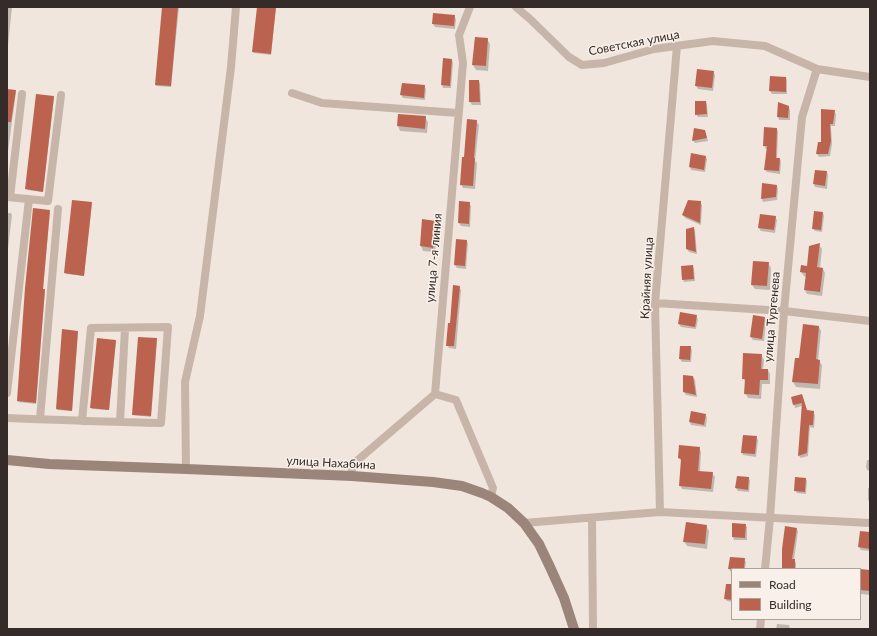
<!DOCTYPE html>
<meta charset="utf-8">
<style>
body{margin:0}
#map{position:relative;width:877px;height:636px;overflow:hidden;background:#f0e6dd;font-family:Lato,sans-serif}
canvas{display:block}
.frame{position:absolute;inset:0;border:8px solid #352c29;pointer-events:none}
.legend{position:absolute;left:731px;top:568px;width:130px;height:52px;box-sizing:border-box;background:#f8f0e9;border:1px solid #aaa29c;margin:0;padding:5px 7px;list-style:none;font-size:12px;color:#352c29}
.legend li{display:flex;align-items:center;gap:8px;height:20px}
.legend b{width:20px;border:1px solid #aaa29c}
</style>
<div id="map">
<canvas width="877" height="636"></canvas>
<div class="frame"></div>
<ul class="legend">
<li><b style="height:5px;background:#9b857b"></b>Road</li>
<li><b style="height:11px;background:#bc634f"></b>Building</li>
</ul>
</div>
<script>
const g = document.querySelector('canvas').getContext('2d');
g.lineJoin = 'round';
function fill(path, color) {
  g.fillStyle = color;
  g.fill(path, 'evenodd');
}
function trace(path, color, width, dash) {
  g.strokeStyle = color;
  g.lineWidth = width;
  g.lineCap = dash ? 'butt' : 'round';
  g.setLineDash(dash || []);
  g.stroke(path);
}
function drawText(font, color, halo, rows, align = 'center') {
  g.font = font + ' Lato,sans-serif';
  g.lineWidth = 3;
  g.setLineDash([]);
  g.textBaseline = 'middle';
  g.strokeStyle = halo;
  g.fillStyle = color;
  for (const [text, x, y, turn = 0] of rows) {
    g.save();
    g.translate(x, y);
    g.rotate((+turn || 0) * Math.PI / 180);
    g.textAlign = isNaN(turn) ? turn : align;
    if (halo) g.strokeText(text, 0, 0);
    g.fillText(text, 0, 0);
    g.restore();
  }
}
const shadow = new Path2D(`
 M7,7H12L7,55Z
 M163,7H179L171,87L156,86V85Z
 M258,7H276L271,55L254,53L253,52Z
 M454,16L456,19L455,29L435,27L433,24Z
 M475,38L487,39L490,44L488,71L476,70L473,65Z
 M452,60L453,63L451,88H443L442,85Z
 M713,72L715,75L713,91L698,89L696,86Z
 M786,78L787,80V94H772L770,91Z
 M470,81H479L480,84L481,105H472L470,102Z
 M424,86L426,89L425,100L403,98L401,95Z
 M7,90L16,92L7,159Z
 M37,95L54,97V98L43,192L27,190L26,189Z
 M706,102L707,105L708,117H698L696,114Z
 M789,107L790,110V120H779L778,117Z
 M834,111L836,114L835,126H831L832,144L830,156L819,157L817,154L819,143H822Z
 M425,117L428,122L427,133L400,131L398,126Z
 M476,121L479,125L475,161L477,163L475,189L463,188L461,184L465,158Z
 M777,129L778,132L777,159H780L781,162L780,174L767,172L765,170L767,149H766L764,146Z
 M705,131L706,134L708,141L695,143L693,140Z
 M706,157L707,159L705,172L691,170L690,167Z
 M815,171L827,172L828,175L827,189L815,187L814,184Z
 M777,186L778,189L777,200L763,202L762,199Z
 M460,202L469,203L471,206L470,227L461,226L459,223Z
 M700,202L702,205L701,225L685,218L683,215Z
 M92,203V204L84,276L66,274L65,273Z
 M49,211L50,212L43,290L45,291L36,404L18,402V401L26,288Z
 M7,213H11L12,215L7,257Z
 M823,213L824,216L822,232L815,231L813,228Z
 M775,217L777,220L775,233L761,231L759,228Z
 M423,221L435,222L438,226L435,252L423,251L421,246Z
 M694,228L695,231L697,254L689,252L687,249Z
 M466,241L468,243L466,269L457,268L455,265Z
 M819,245L822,249L820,268L823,269L825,273L822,296L807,294L805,290L807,277L804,276L801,272L808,267Z
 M768,263L771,268L770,290L755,289L752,285Z
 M693,266L694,269L695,281L684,282L683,279Z
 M459,287L461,290L456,349L449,348L447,345Z
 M696,316L698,319L696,329L681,327L679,324Z
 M765,318L766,321L764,341L753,340L751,337Z
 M819,327L821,331L818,361H819L822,365L820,389L796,387L793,382L800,359Z
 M63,330L78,332V333L72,411L57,410V409Z
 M156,339L157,340L151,417L133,415V414Z
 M115,341L116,342L109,410L92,409L91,408Z
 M690,347L692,350L691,362H682L680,359Z
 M761,355L764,360L763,370H768L770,374V384H762L761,399L748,398L745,393L746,383L743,378Z
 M684,376L693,377L695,380L697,397L686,395L684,392Z
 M802,395L803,398L807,411L813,412L815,415L814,428L810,427L808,456L801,458L799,456L802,406L795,408L792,397Z
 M705,415L707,417L706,427L691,425L690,422Z
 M756,437L758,440L756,457L743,455L742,452Z
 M699,448L701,452L700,472L712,473L715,477L713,492L682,489L680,485L682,462L679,458Z
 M867,460H870V471L867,470L866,467Z
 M749,478L750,481L749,492L738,491L736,488Z
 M806,479L807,481L806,494L797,493L795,490Z
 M868,488H870V502L868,500Z
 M745,525L747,527V540H734L733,537Z
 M706,526L709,531L707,549L687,546L684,541Z
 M796,529L798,531L794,560L796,563V569H783Z
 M870,533V551L861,550L859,547Z
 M744,559L746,562L745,569H732V572H731L729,569Z
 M860,570L870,571V595L861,594L860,592Z
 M732,585V602L727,601L725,598Z
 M777,624L789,625L790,629H776Z`);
const building = new Path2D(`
 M162,7H178L171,86L155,85Z
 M257,7H276L271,54L252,52Z
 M433,13L455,15L454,26L432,24Z
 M475,37L488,38L486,66L472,65Z
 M443,58L452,59L450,86L441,85Z
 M697,69L714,71L712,88L695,86Z
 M770,76L786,77V92L769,91Z
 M469,80H479L480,102H469Z
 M402,83L425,85L424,98L400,95Z
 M7,89L16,90L11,122H7Z
 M36,94L54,96L43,192L25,189Z
 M695,101H706L707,114L695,115Z
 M778,102L789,106L788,118L777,117Z
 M821,109L835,110L833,124H830L831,141L828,154H816L818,142H821Z
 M398,114L426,116L425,129L397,126Z
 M467,119L477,120L474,158H475L473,186L460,185L462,157H464Z
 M764,127L777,128L776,158H780L779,171L764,170L767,146H763Z
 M694,128L705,130L707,138L692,141Z
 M691,153L706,156L704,170L689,167Z
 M815,170L827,171L825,186L813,184Z
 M762,183L777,185L776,197L761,199Z
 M72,200L92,202L84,276L64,273Z
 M688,200L701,201L700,223L682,215Z
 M459,201L470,202L469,224L458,223Z
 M33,208L50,210L43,289H45L36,403L17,401L25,288Z
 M814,211L823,212L821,230L812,229Z
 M760,214L776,216L774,230L758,228Z
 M422,219L436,221L433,248L420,246Z
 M694,227L696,252L686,249V229Z
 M456,239L467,240L465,266L454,265Z
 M820,243L817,267L823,268L820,292L804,290L806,273L800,272L801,265L807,266L809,246Z
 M753,261L769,262L767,286L751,285Z
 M693,265L694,279L682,280L681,266Z
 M453,285L460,286L454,346H446L448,323H450Z
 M680,312L697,315L695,327L678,324Z
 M753,315L765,317L762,339L750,337Z
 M803,324L819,326L816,359L820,360L818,384L792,382L795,358H799Z
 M62,329L78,331L72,411L56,409Z
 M138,337L157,338L151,416L132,415Z
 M97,338L116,340L109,410L90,408Z
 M680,346H691L690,360L679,359Z
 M743,353L762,354L761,369H768V380H760L759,395L744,394L745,379H742Z
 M683,375L693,376L696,395L683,392Z
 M802,394L807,410L814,411L813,425H809L807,453L798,456L802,403L793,405L791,397Z
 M691,411L706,414L704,425L689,422Z
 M743,435L757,436L755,454L741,453Z
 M679,445L700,447L698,471L713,472L711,489L679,486L681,459L678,458Z
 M737,476L749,477L748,490L735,488Z
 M795,477L806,478L805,492L794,491Z
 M686,522L707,525L705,544L683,542Z
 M732,523L746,524L745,538L732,537Z
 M785,526L797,528L792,559H795V569H782V549Z
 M860,531L870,532V549L858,547Z
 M730,557L745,558L744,569H728Z
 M860,569L870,570V591L860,590Z
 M726,584H732V600L724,599Z`);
const street = new Path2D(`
 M516,7L530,19L569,57L582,65L604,63L654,49L713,41L765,46L817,69L870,77
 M292,93L322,103L458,113
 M7,197L48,201L61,95
 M10,197L22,94
 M655,303L784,311L870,321
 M7,393L29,199
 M435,394L456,400L493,488L491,497
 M7,418C58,420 110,422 161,423L168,327L91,328L82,421
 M40,419L58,209
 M120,422L125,328
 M186,469L185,382L200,316L231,67L236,7
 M352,476V465L435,394L463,63L459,35L470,7
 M660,512L655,303L677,46
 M592,518L593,629
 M524,523L660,512L870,523
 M765,569L770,518L784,311L802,117L817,69
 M760,629L761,619`);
const secondary = new Path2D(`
 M7,460L49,464L186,469L352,476L433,482L462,486L482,493L491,497L508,508L524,523L539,544L550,567L564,598L574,629`);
const streetNames = [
 ["Советская улица",634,43,-11],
 ["улица 7-я линия",434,258,-85],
 ["Крайняя улица",647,278,-87],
 ["улица Тургенева",772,317,-85],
 ["улица Нахабина",331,463,3]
];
fill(shadow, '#0003');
fill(building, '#bc634f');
trace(street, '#c7b5aa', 8);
trace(secondary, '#9b857b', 10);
drawText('12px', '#352c29', '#f8f0e9', streetNames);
</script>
